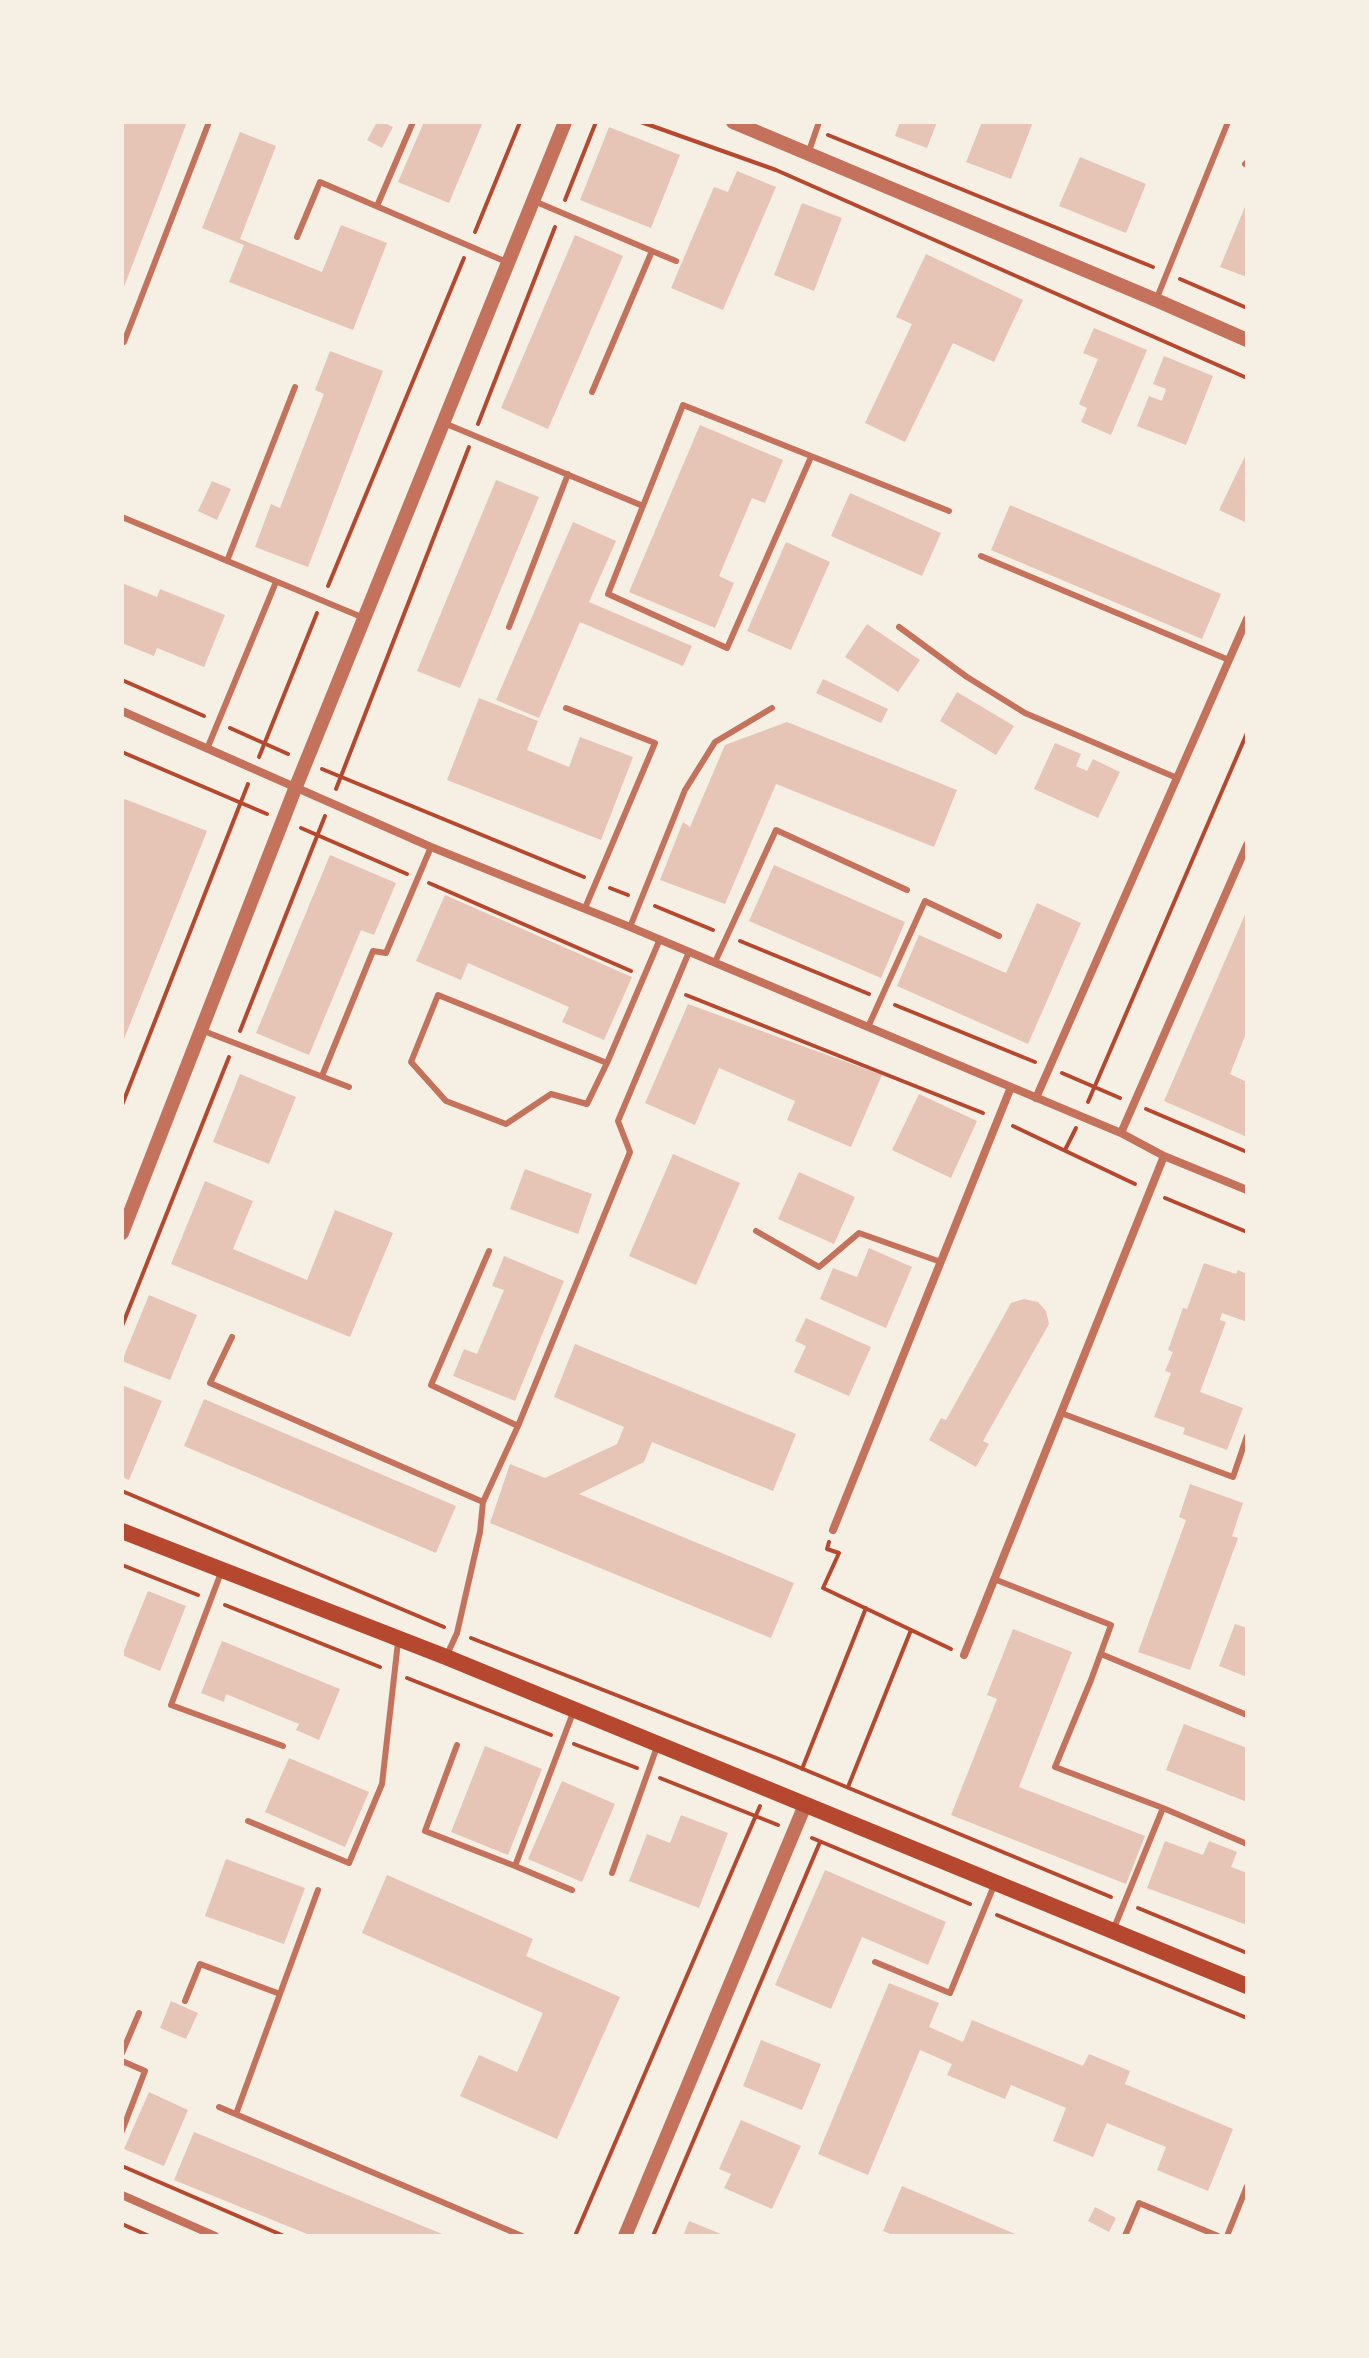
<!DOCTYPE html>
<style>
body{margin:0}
#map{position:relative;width:1369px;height:2358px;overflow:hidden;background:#f6efe4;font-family:Roboto,sans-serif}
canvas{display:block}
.frame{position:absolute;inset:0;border:124px solid #f6efe4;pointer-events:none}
</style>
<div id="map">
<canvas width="1369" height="2358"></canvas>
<div class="frame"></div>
</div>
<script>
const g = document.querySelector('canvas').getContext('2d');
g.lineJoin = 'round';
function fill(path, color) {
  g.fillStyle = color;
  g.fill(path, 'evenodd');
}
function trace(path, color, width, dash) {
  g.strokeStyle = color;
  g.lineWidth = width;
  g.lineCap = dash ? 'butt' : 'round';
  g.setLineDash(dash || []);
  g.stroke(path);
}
const building = new Path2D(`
 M122,122H187L122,292Z
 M377,122H383L393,127L382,148L367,140Z
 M424,122H483L449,203L398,182Z
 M900,122H937L927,148L895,136Z
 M982,122H1033L1011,179L966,162Z
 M609,127L680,155L651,228L580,200Z
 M240,132L276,146L240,239L322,272L341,225L387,243L353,330L229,282L244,245L202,228Z
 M1080,157L1146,184L1126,233L1059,206Z
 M737,171L776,187L723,310L671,288L714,187L728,192Z
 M1247,202V277L1220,267Z
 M802,203L842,218L814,291L774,275Z
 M575,235L623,256L548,429L501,408Z
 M926,254L1023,300L994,362L953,343L905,442L865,423L912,324L896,317Z
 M1094,328L1147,350L1111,435L1081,422L1087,408L1079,404L1098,359L1083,353Z
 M330,351L383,371L308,567L255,547L271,504L280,508L324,394L315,390Z
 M1164,356L1213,376L1186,445L1137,426L1149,396L1162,401L1166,389L1153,384Z
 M700,425L783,460L765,503L752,498L719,576L734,583L715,628L629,592Z
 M1247,452V523L1219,510Z
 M496,480L539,497L460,688L417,671Z
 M212,481L231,489L217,520L198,511Z
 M850,493L941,533L922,576L831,536Z
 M1010,505L1221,594L1202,639L991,550Z
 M573,522L616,541L589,602L692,646L683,666L580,622L539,718L496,700Z
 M786,542L830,562L791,650L747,631Z
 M122,583L157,597L160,589L225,615L204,667L157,648L154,656L122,643Z
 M867,624L920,660L898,692L845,657Z
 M823,679L888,709L881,723L816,693Z
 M957,692L1014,726L996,755L940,721Z
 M479,698L538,721L527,750L569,767L580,737L633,757L601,840L447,780Z
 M787,722L957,790L934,847L776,784L725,904L660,880L683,822L690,827L725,745Z
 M1055,743L1081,754L1076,766L1087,771L1093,759L1120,772L1098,818L1034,789Z
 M122,798L207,831L122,1044Z
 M330,855L396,883L374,935L361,930L309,1055L256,1033Z
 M774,865L905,922L881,978L749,921Z
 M445,895L632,977L604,1040L562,1022L569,1007L468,963L461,980L416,961Z
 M1037,903L1081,923L1028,1044L897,986L919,935L1006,973Z
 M1247,910V1031L1230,1074L1247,1082V1137L1164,1101Z
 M688,1004L882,1075L851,1147L787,1120L795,1101L719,1068L695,1125L645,1103Z
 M240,1074L296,1097L269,1164L213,1142Z
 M919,1094L977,1121L951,1178L892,1150Z
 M673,1154L740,1183L696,1285L629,1256Z
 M525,1169L592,1194L578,1234L510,1209Z
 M799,1172L855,1197L834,1244L778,1219Z
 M205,1181L253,1201L233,1249L307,1280L335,1210L393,1233L350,1337L171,1264Z
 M869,1248L912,1267L886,1328L820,1299L833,1268L857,1277Z
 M504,1256L564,1281L515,1401L453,1376L464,1349L477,1354L504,1290L492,1286Z
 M1204,1263L1236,1274L1238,1270L1247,1274V1322L1222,1313L1220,1320L1226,1322L1200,1392L1243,1408L1227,1450L1183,1434L1185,1428L1154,1417L1171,1373L1165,1371L1173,1352L1168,1350L1183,1308L1187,1309Z
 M149,1295L197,1315L170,1380L122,1361Z
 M1024,1299L1038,1302L1046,1311L1049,1324L983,1441L989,1444L976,1467L929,1440L941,1418L946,1420L1011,1303Z
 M806,1318L871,1347L849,1396L794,1372L806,1346L795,1341Z
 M575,1344L796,1434L773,1491L652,1442L644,1462L579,1494L794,1583L771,1638L490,1523L510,1464L545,1478L617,1444L624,1427L554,1397Z
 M122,1385L162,1401L129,1480L122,1477Z
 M204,1399L456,1506L436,1553L184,1446Z
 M1190,1484L1243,1503L1232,1536L1238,1538L1190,1670L1138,1652L1186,1520L1179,1517Z
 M148,1591L186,1606L160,1671L122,1655Z
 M1235,1624L1247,1628V1677L1219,1666Z
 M1013,1629L1072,1652L1019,1787L1145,1836L1126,1884L951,1815L997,1699L987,1695Z
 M222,1641L340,1689L319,1740L296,1730L299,1724L226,1694L224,1702L201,1693Z
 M1184,1724L1247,1748V1802L1166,1770Z
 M485,1746L542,1769L508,1855L451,1832Z
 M289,1758L369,1792L345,1847L265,1812Z
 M562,1781L615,1804L582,1882L528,1859Z
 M681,1815L728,1833L699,1908L629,1881L647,1834L670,1843Z
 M1165,1841L1203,1855L1209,1841L1237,1852L1231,1867L1247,1873V1925L1147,1888Z
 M226,1859L305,1888L284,1944L205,1916Z
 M825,1870L946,1922L928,1965L862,1937L831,2009L775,1985Z
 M387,1875L533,1939L526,1956L620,1997L557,2139L460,2096L479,2055L517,2072L543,2013L362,1933Z
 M889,1983L939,2003L929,2027L963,2042L972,2020L1083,2066L1089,2054L1130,2071L1125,2084L1233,2129L1208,2191L1157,2170L1166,2147L1107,2123L1093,2157L1053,2141L1066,2108L1011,2085L1005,2099L947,2075L952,2064L920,2050L868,2175L818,2154Z
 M171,2001L198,2013L186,2039L160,2028Z
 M761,2040L821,2064L802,2110L743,2086Z
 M149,2092L188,2110L164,2166L124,2149Z
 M741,2120L801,2146L772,2209L724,2188L731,2174L719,2169Z
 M194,2132L447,2236H312L174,2180Z
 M902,2186L1020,2236H895L883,2231Z
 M1095,2207L1116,2218L1109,2232L1088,2221Z
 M689,2221L726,2236H683Z`);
const path = new Path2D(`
 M641,122L776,170L1247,378
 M828,135L1153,267
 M565,200L596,122
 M475,232L520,122
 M1180,279L1247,308
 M478,424L555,227
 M328,586L464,258
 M122,680L204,716
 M230,728L288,754
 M122,752L267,814
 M259,757L317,613
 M322,769L584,877
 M336,789L469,447
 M301,828L407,874
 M429,883L631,971
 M610,888L628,895
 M655,906L713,930
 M740,941L869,994
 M686,995L983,1113
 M895,1005L1035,1062
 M240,1031L325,816
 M1062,1073L1120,1098
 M1088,1102L1247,733
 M122,1105L248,784
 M1146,1109L1247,1152
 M1013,1126L1135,1184
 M1065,1150L1076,1128
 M1165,1198L1247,1232
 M122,1326L229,1057
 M122,1491L444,1627
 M829,1542L827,1549L839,1553L823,1588L951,1649
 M122,1565L198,1595
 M225,1605L380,1667
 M471,1638L779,1759L1111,1897
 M407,1678L551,1735
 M574,1744L637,1768
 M802,1769L866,1608
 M660,1778L778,1825
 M848,1787L911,1630
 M812,1838L970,1904
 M1138,1908L1247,1953
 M997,1915L1247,2018
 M122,2166L284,2236
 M122,2224L149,2236
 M575,2236L760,1806
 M653,2236L820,1842`);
const service = new Path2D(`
 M808,154L819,122
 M1245,164L1247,162
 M534,201L652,251L592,392
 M377,206L413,122
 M297,237L320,182L509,263
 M652,251L676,261
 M1156,300L1228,122
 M124,342L209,122
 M444,423L643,506
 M811,457L727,648L608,594L683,405L949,511
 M122,517L364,618
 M981,556L1229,660
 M227,561L295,387
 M509,627L568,474
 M899,627L967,677L1025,713L1177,778
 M566,708L655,743L585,908
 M207,749L276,582
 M630,927L685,790L715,742L772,708
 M715,962L776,830L907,890
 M868,1027L925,901L999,936
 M201,1030L349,1087
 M607,1063L587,1104L551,1094L506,1124L446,1101L411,1062L438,995L607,1063L660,939
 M322,1076L373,951L386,953L431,847
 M756,1231L819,1267L859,1233L941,1262
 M489,1251L431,1385L518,1426
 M232,1337L210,1383L483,1502
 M1061,1413L1233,1477L1247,1436
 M222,1570L171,1705L283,1746
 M994,1579L1111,1625L1091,1680L1055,1767L1163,1808
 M1101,1654L1247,1715
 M446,1657L457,1633L480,1532L483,1502L518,1426L630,1152L618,1121L689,952
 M457,1745L425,1831L515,1866L574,1710
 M248,1821L349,1863L382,1784L398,1642
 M515,1866L572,1890
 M612,1873L658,1744
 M1114,1928L1163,1808L1247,1844
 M875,1962L950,1993L995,1883
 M185,2001L200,1964L280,1994
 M122,2053L139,2013
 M122,2061L145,2071L122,2131
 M219,2107L522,2236
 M236,2114L318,1890
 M1125,2236L1139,2203L1218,2236
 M1227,2236L1247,2186`);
const minor = new Path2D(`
 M122,711L431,847L630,927L1011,1087L1121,1133L1164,1156L1247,1190
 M1036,1098L1247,619
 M1121,1133L1247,845
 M833,1530L1011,1087
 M964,1655L1164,1156
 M122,2195L215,2236`);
const tertiary = new Path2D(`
 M733,122L1156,300L1247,340
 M122,1233L295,789L565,122
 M625,2236L805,1805`);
const secondary = new Path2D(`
 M122,1531L446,1657L1247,1986`);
fill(building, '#e6c5b7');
trace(path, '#b5482f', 4);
trace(service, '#c5725c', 6);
trace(minor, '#c5725c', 8);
trace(tertiary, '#c5725c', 14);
trace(secondary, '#b5482f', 16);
</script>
